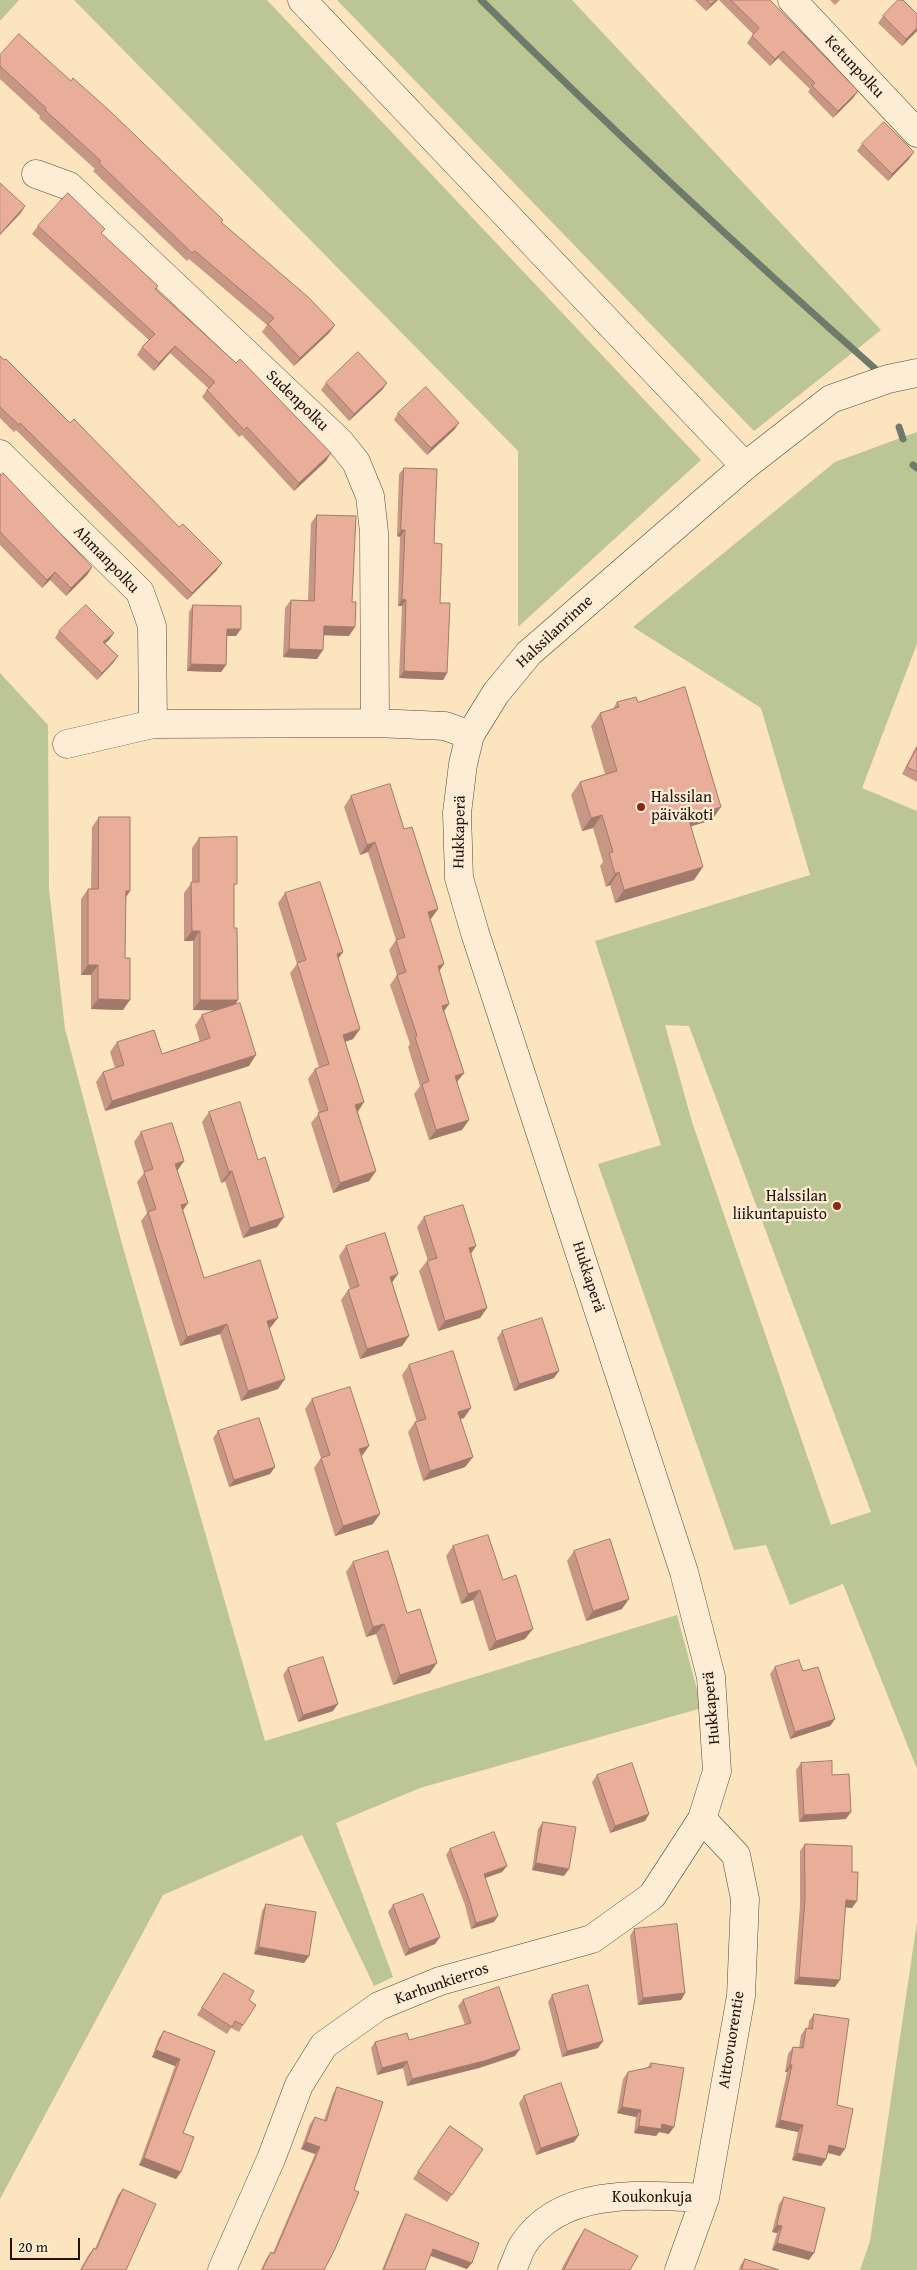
<!DOCTYPE html>
<meta charset="utf-8">
<style>
body{margin:0}
#map{position:relative;width:917px;height:2270px;overflow:hidden;background:#fce4bf;font-family:"Gentium Book Plus",serif}
canvas{display:block}
.scale{position:absolute;left:10px;top:2238px;width:70px;height:22px;box-sizing:border-box;border:2px solid #221208;border-top:0;padding-left:6px;font-size:15px;line-height:18px;white-space:nowrap;color:#221208;-webkit-text-stroke:4px #fdedd5;paint-order:stroke}
</style>
<div id="map">
<canvas width="917" height="2270"></canvas>
<div class="scale">20 m</div>
</div>
<script>
const g = document.querySelector('canvas').getContext('2d');
g.lineJoin = 'round';
function fill(path, color) {
  g.fillStyle = color;
  g.fill(path, 'evenodd');
}
function trace(path, color, width, dash) {
  g.strokeStyle = color;
  g.lineWidth = width;
  g.lineCap = dash ? 'butt' : 'round';
  g.setLineDash(dash || []);
  g.stroke(path);
}
function drawText(font, color, halo, rows, align = 'center') {
  g.font = font + ' "Gentium Book Plus",serif';
  g.lineWidth = 4.5;
  g.setLineDash([]);
  g.textBaseline = 'middle';
  g.strokeStyle = halo;
  g.fillStyle = color;
  for (const [text, x, y, turn = 0] of rows) {
    g.save();
    g.translate(x, y);
    g.rotate((+turn || 0) * Math.PI / 180);
    g.textAlign = isNaN(turn) ? turn : align;
    if (halo) g.strokeText(text, 0, 0);
    g.fillText(text, 0, 0);
    g.restore();
  }
}
const green = new Path2D(`
 M0,0H19L0,21Z
 M74,0H267L701,460L518,627V451Z
 M337,0H572L881,330L754,431Z
 M917,432V644L862,788L917,811V1769L843,1584L790,1605L766,1545L734,1550L598,1164L661,1145L595,941L810,875L761,708L633,627L835,462ZM665,1025L689,1026L871,1512L831,1525L692,1122Z
 M0,673L48,725L49,889L65,1029L122,1244L265,1741L677,1615L702,1708L420,1788L336,1823L393,1977L374,1986L302,1835L163,1895L0,2199Z
 M917,1922V2270H860L870,2241Z`);
const stream = new Path2D(`
 M481,0C610,128 744,253 880,373
 M899,427L903,439
 M913,465L917,468`);
const minor = new Path2D(`
 M302,0L745,466
 M792,0L917,133
 M36,174L69,186L340,442L356,462L370,496L374,532L375,723
 M0,454L140,592L152,626L153,724
 M67,744L153,724L375,723L445,726L470,735
 M222,2270L271,2159L299,2085L324,2045L379,2006L440,1981L592,1939L652,1896L702,1819L717,1771L711,1677L684,1572L475,933L459,878L457,813L463,764L470,735L496,693L529,653L745,466L831,399L888,379L917,373
 M512,2270C516,2262 518,2253 523,2245C561,2186 645,2195 705,2198
 M679,2270L705,2198L741,1996L745,1899L736,1855L702,1819`);
const wall = new Path2D(`
 M695,0H718L706,11Z
 M719,0H770L858,91L853,98L833,118L808,92L810,89L778,58L770,66L747,43L753,34Z
 M830,0H840L835,5Z
 M883,16L917,31L902,46L878,23Z
 M0,55L223,220L221,223L335,325L329,333L294,366L262,332L267,325L189,259L187,261L93,171L95,169L39,118L40,116L0,79Z
 M862,144L909,159L888,181L857,151Z
 M38,226L101,233L158,286L156,289L331,453L326,461L294,491L242,435L239,437L202,397L208,388L170,353L154,371L137,355L142,347L149,340L32,234Z
 M0,356L217,570L187,600L16,430L14,432L0,418Z
 M326,383H387L382,390L349,421L321,390Z
 M398,413L459,423L454,430L427,455L394,420Z
 M404,468L434,543L447,673L443,680L399,678L402,606H398L400,537L397,536L399,474Z
 M0,474L92,567L87,575L66,596L50,580L42,588L0,545Z
 M317,515L349,636L323,635L317,659L283,657L285,608L291,600H308L311,523Z
 M193,605L236,636H227L226,665L221,672L187,671L189,612Z
 M59,631L114,633L109,640L105,643L118,656L113,663L97,680L55,638Z
 M617,702H638L712,820L691,826L694,880L615,903L610,885L606,887L600,866L603,862L593,828L582,831L571,795L580,782L605,774L591,726L600,713L613,709Z
 M917,745V782L902,774Z
 M351,796L431,919H430L444,964L439,971L449,1004L444,1011L464,1073L457,1082L462,1130L429,1140L414,1094L420,1086L408,1047L410,1044L390,985L397,975L389,950L396,940L368,852L360,855L344,807Z
 M99,817L130,891L126,897L123,1010L91,1009V975H81V899L88,889H91L92,827Z
 M199,838L234,889V928L238,1000L235,1004L249,1066L105,1111L96,1082L103,1072L115,1068L110,1052L117,1042L162,1054L200,1042L195,1025L202,1015L215,1010H193V941H184V893L192,882V848Z
 M285,893L343,952L338,959L360,1029L353,1039L345,1042L364,1102L358,1112L376,1171L369,1181L333,1193L311,1123L319,1113L308,1079L315,1069L319,1067L290,973L297,964L278,903Z
 M209,1112L277,1227L243,1238L225,1181L221,1183L202,1122Z
 M141,1132L184,1161L177,1171L183,1210L204,1278L271,1327L269,1328L278,1389L241,1401L220,1334L180,1346L141,1221L147,1213L137,1182L144,1173L134,1142Z
 M424,1217L476,1246L471,1254L487,1308L480,1318L438,1331L419,1271L427,1261H428L417,1227Z
 M346,1246L398,1274L392,1282L409,1336L402,1346L360,1359L341,1300L348,1290L350,1289L339,1256Z
 M502,1331L554,1378L514,1391L497,1338Z
 M409,1365L464,1418L460,1419L473,1457L465,1467L423,1481L408,1432L415,1422H417L402,1375Z
 M312,1399L373,1524L335,1536L314,1468L321,1458L305,1409Z
 M218,1431L275,1467L270,1474L229,1487L213,1438Z
 M453,1546L503,1580L525,1639L489,1651L473,1600L461,1604L446,1556Z
 M574,1551L622,1609L586,1621L567,1561Z
 M353,1562L407,1613L430,1673L393,1685L376,1634L366,1637L346,1572Z
 M775,1667L803,1671L835,1719L830,1726L790,1739L770,1674Z
 M288,1668L333,1711L298,1722L283,1675Z
 M801,1763L832,1775L846,1819L799,1822L796,1770Z
 M597,1775L649,1814L645,1821L610,1833L592,1782Z
 M543,1822L564,1876L532,1870L538,1829Z
 M805,1844L852,1872V1908L846,1907L835,1987L794,1984L800,1906V1851Z
 M450,1849L507,1866L502,1872L485,1878L494,1922L471,1929L465,1905L446,1855Z
 M266,1904L309,1956L304,1963L254,1954L262,1911Z
 M393,1905L440,1937L435,1944L405,1956L388,1912Z
 M634,1929L685,1993L681,2000L638,2005L630,1936Z
 M224,1973L249,2000L243,2025L239,2032L231,2028L227,2034L197,2015Z
 M552,1995L603,2041L598,2048L562,2057L548,2002Z
 M463,2000L515,2056L479,2068L407,2086L403,2068L377,2075L371,2048L375,2042L409,2040L465,2025L458,2006Z
 M814,2014L837,2105L840,2156L828,2153L826,2159L821,2166L792,2160L798,2132L775,2127L787,2072H785L788,2054L793,2047L799,2048L801,2035L806,2028H808L809,2021Z
 M164,2031L215,2051L183,2133L181,2172L176,2179L139,2165L175,2066L152,2057L159,2038Z
 M651,2063L669,2134L659,2132L656,2136L634,2133L636,2117L617,2113L623,2079L628,2072L647,2068Z
 M337,2087L324,2270H261L266,2259L271,2252L273,2253L315,2154L301,2149L310,2124L315,2117L324,2120L333,2094Z
 M524,2096L579,2135L574,2142L536,2155L519,2103Z
 M450,2126L483,2149L447,2202L413,2179Z
 M123,2189L126,2270H80L89,2254L94,2248L95,2249L118,2195Z
 M784,2197L809,2260L772,2250L777,2233L772,2232L779,2204Z
 M406,2214L467,2269L430,2256L425,2270H382L402,2221Z
 M585,2229L630,2270H561L576,2242Z
 M745,2259L779,2270H739L740,2266Z`);
const shadedWall = new Path2D(`
 M716,0H718L706,11L711,4Z
 M917,28V31L902,46L906,39Z
 M783,51L778,58L770,66L775,59Z
 M858,91L853,98L833,118L838,111Z
 M914,152L909,159L888,181L892,174Z
 M25,206L21,213L0,235V234Z
 M335,325L329,333L294,366L300,358Z
 M175,346L170,353L154,371L159,363Z
 M387,383L382,390L349,421L354,414Z
 M459,423L454,430L427,455L431,448Z
 M331,453L326,461L294,491L299,483Z
 M401,530H405L400,537L397,536Z
 M222,563L217,570L187,600L192,593Z
 M92,567L87,575L66,596L71,588Z
 M55,572L50,580L42,588L47,580Z
 M402,599L406,600L402,606H398Z
 M324,626L355,627L349,636L318,635Z
 M227,629H241L236,636H223Z
 M114,633L109,640L99,649L103,642Z
 M289,649L323,650L317,659L283,657Z
 M118,656L113,663L97,680L102,673Z
 M191,664L226,665L221,672L187,671Z
 M404,671L447,673L443,680L399,678Z
 M721,807L712,820L679,830L688,817Z
 M602,815L593,828L582,831L591,818Z
 M375,842L368,852L360,855L367,845Z
 M703,867L694,880L615,903L624,890Z
 M619,872L610,885L606,887L615,874Z
 M126,891H130L123,901Z
 M438,909L431,919L421,922L428,912Z
 M192,931H200L193,941H184Z
 M343,952L336,962L337,954Z
 M444,964L437,974L438,966Z
 M88,965H98L91,975H81Z
 M98,999L130,1000L123,1010L91,1009Z
 M200,1000H238L231,1011L193,1010Z
 M449,1004L442,1014V1006Z
 M360,1029L353,1039L336,1045L343,1035Z
 M256,1055L249,1066L105,1111L112,1101Z
 M464,1073L456,1083L455,1076Z
 M364,1102L357,1112L355,1105Z
 M469,1120L462,1130L429,1140L436,1130Z
 M184,1161L177,1171L175,1164Z
 M232,1171L225,1181L221,1183L229,1172Z
 M376,1171L369,1181L333,1193L340,1183Z
 M188,1203L181,1213V1205Z
 M284,1217L277,1227L243,1238L250,1228Z
 M476,1246L469,1256V1248Z
 M398,1274L391,1284L390,1277Z
 M487,1308L480,1318L438,1331L445,1321Z
 M278,1318L271,1327L260,1331L267,1321Z
 M227,1324L220,1334L180,1346L187,1337Z
 M409,1336L402,1346L360,1359L367,1349Z
 M559,1371L554,1378L514,1391L519,1384Z
 M285,1379L278,1389L241,1401L248,1391Z
 M471,1408L464,1418L451,1422L458,1412Z
 M369,1446L362,1456L359,1449Z
 M473,1457L465,1467L423,1481L430,1471Z
 M275,1467L270,1474L229,1487L234,1480Z
 M380,1514L373,1524L335,1536L343,1526Z
 M480,1590L473,1600L461,1604L468,1594Z
 M629,1599L622,1609L586,1621L593,1611Z
 M384,1624L376,1634L366,1637L373,1627Z
 M533,1629L525,1639L489,1651L496,1641Z
 M437,1663L430,1673L393,1685L400,1675Z
 M338,1704L333,1711L298,1722L303,1715Z
 M835,1719L830,1726L790,1739L795,1732Z
 M851,1812L846,1819L799,1822L804,1815Z
 M649,1814L645,1821L610,1833L615,1826Z
 M536,1863L569,1869L564,1876L532,1870Z
 M507,1866L502,1872L480,1880L484,1874Z
 M846,1900L857,1901L852,1908L841,1907Z
 M498,1916L494,1922L471,1929L476,1923Z
 M440,1937L435,1944L405,1956L409,1949Z
 M259,1947L309,1956L304,1963L254,1954Z
 M799,1977L840,1980L835,1987L794,1984Z
 M685,1993L681,2000L638,2005L643,1998Z
 M603,2041L598,2048L562,2057L567,2051Z
 M520,2049L515,2056L479,2068L407,2086L412,2079Z
 M156,2050L180,2059L175,2066L152,2057Z
 M407,2061L403,2068L377,2075L382,2068Z
 M790,2065H792L787,2072H785Z
 M622,2107L641,2110L636,2117L617,2113Z
 M780,2120L803,2125L798,2132L775,2127Z
 M662,2124L674,2127L669,2134L659,2132L656,2136L634,2133L639,2126Z
 M579,2135L574,2142L536,2155L541,2148Z
 M306,2142L320,2147L315,2154L301,2149Z
 M829,2145L845,2149L840,2156L825,2152Z
 M797,2153L826,2159L821,2166L792,2160Z
 M144,2158L181,2172L176,2179L139,2165Z
 M777,2225L782,2226L777,2233L772,2232Z
 M777,2243L814,2253L809,2260L772,2250Z
 M433,2249L472,2263L467,2269L429,2255Z`);
const building = new Path2D(`
 M707,0H716L711,4Z
 M731,0H770L858,91L838,111L812,86L815,83L783,51L775,59L752,36L759,28Z
 M898,0H903L917,14V28L906,39L883,16Z
 M19,34L71,81L73,78L111,112L223,220L221,222L308,297L335,325L300,358L268,324L274,318L195,251L192,253L99,163L101,161L45,110L46,108L0,66V55Z
 M884,122L914,152L892,174L862,144Z
 M0,183L25,206L0,234Z
 M68,193L105,229L101,233L158,286L155,289L236,363L240,359L331,453L299,483L247,427L244,430L207,390L215,382L175,346L159,363L142,347L155,334L38,226Z
 M358,352L387,383L354,414L326,383Z
 M0,356L4,360L6,359L70,423L74,419L179,527L183,524L222,563L192,593L20,423L19,425L0,407Z
 M426,387L459,423L431,448L398,413Z
 M404,468L437,469L434,543L442,544L440,603H450L447,673L404,671L406,600L402,599L405,530H401Z
 M3,473L92,567L71,588L55,572L47,580L0,532V474L1,475Z
 M317,515L356,516L352,602H356L355,627L324,626L323,650L289,649L291,600L314,601Z
 M86,605L114,633L103,642L118,656L102,673L59,631Z
 M193,605L241,606V629H227L226,665L191,664Z
 M685,687L721,807L688,817L703,867L624,890L619,872L615,874L609,853L613,852L602,815L591,818L580,782L617,771L600,713L619,707L617,702L636,697L638,702Z
 M917,748V772L907,767Z
 M390,784L404,829L412,827L438,909L428,912L444,964L438,966L449,1004L442,1006L464,1073L455,1076L469,1120L436,1130L422,1084L429,1081L415,1037L417,1036L397,975L406,972L396,940L405,937L375,842L367,845L351,796Z
 M99,817H130V891H126L125,958H130V1000L98,999V965H88V889H98Z
 M237,837V884H234V928H237L238,1000H200V931H192L191,882H199V838Z
 M320,882L343,952L337,954L360,1029L343,1035L364,1102L355,1105L376,1171L340,1183L318,1113L328,1110L315,1069L329,1064L297,963L306,960L285,893Z
 M240,1003L256,1055L112,1101L103,1072L124,1065L117,1042L154,1030L162,1054L210,1038L202,1015Z
 M240,1102L258,1160L265,1157L284,1217L250,1228L232,1171L229,1172L209,1112Z
 M172,1123L184,1161L175,1164L188,1203L181,1205L204,1278L260,1260L278,1318L267,1321L285,1379L248,1391L227,1324L187,1337L148,1212L156,1209L144,1172L153,1169L141,1132Z
 M463,1205L476,1246L469,1248L487,1308L445,1321L427,1261L437,1258L424,1217Z
 M385,1233L398,1274L390,1277L409,1336L367,1349L348,1290L359,1286L346,1246Z
 M542,1318L559,1371L519,1384L502,1331Z
 M453,1351L471,1408L458,1412L473,1457L430,1471L415,1422L426,1419L409,1365Z
 M350,1387L369,1446L359,1449L380,1514L343,1526L321,1458L330,1455L312,1399Z
 M259,1418L275,1467L234,1480L218,1431Z
 M488,1535L503,1580L516,1575L533,1629L496,1641L480,1590L468,1594L453,1546Z
 M610,1539L629,1599L593,1611L574,1551Z
 M388,1551L407,1613L420,1609L437,1663L400,1675L384,1624L373,1627L353,1562Z
 M323,1657L338,1704L303,1715L288,1668Z
 M799,1660L803,1671L818,1667L835,1719L795,1732L775,1667Z
 M832,1761V1775L849,1774L851,1812L804,1815L801,1763Z
 M632,1763L649,1814L615,1826L597,1775Z
 M543,1822L576,1827L569,1869L536,1863Z
 M494,1832L507,1866L484,1874L498,1916L476,1923L469,1899L450,1849Z
 M805,1844L852,1846V1872H858L857,1901L846,1900L840,1980L799,1977L805,1899Z
 M423,1894L440,1937L409,1949L393,1905Z
 M266,1904L316,1912L309,1956L259,1947Z
 M677,1924L685,1993L643,1998L634,1929Z
 M224,1973L254,1991L249,2000L256,2005L243,2025L235,2021L232,2027L202,2008Z
 M588,1985L603,2041L567,2051L552,1995Z
 M499,1987L520,2049L484,2061L412,2079L407,2061L382,2068L375,2042L407,2033L409,2040L471,2023L463,2000Z
 M814,2014L849,2019L837,2105L853,2109L845,2149L829,2145L826,2159L797,2153L803,2125L780,2120L792,2065H790L793,2047L803,2048L806,2028L812,2029Z
 M164,2031L215,2051L183,2133L194,2137L181,2172L144,2158L180,2059L156,2050Z
 M651,2063L684,2068L674,2127L662,2124L661,2129L639,2126L641,2110L622,2107L628,2072L651,2067Z
 M561,2083L579,2135L541,2148L524,2096Z
 M337,2087L383,2102L354,2190L359,2192L335,2249L324,2270H262L271,2252L274,2254L320,2147L306,2142L315,2117L326,2121Z
 M450,2126L483,2149L452,2195L418,2172Z
 M123,2189L156,2204L126,2270H81L94,2248L96,2249Z
 M784,2197L825,2208L814,2253L777,2243L782,2226L777,2225Z
 M406,2214L479,2243L472,2263L433,2249L425,2270H384Z
 M585,2229L638,2256L630,2270H564Z
 M745,2259L779,2270H742Z`);
const markers = [
 [641,807,5,"#8f2418"],
 [837,1206,5,"#8f2418"]
];
const streetNames = [
 ["Ketunpolku",854,67,47],
 ["Sudenpolku",297,401,44],
 ["Ahmanpolku",106,560,46],
 ["Halssilanrinne",555,632,-43],
 ["Hukkaperä",460,832,-89],
 ["Hukkaperä",588,1277,72],
 ["Hukkaperä",712,1708,-95],
 ["Karhunkierros",442,1984,-19],
 ["Aittovuorentie",732,2040,-81],
 ["Koukonkuja",652,2198]
];
const poiNames = [
 ["Halssilan",651,798],
 ["päiväkoti",651,816],
 ["Halssilan",827,1197,"right"],
 ["liikuntapuisto",827,1215,"right"]
];
fill(green, '#bcc594');
trace(stream, '#6e7a6b', 7);
trace(minor, '#584636', 29);
trace(minor, '#fdedd5', 28);
fill(wall, '#c89684');
fill(shadedWall, '#a27a6c');
fill(building, '#e8ae9a');
trace(building, '#a27a6c', 1);
for (const [x, y, r, color] of markers) {
  const dot = new Path2D();
  dot.arc(x, y, r, 0, 2 * Math.PI);
  g.fillStyle = color;
  g.fill(dot);
  trace(dot, '#fdedd5', 2);
}
drawText('16px', '#221208', '#fdedd5', streetNames);
drawText('16px', '#221208', '#fdedd5', poiNames, 'left');
</script>
